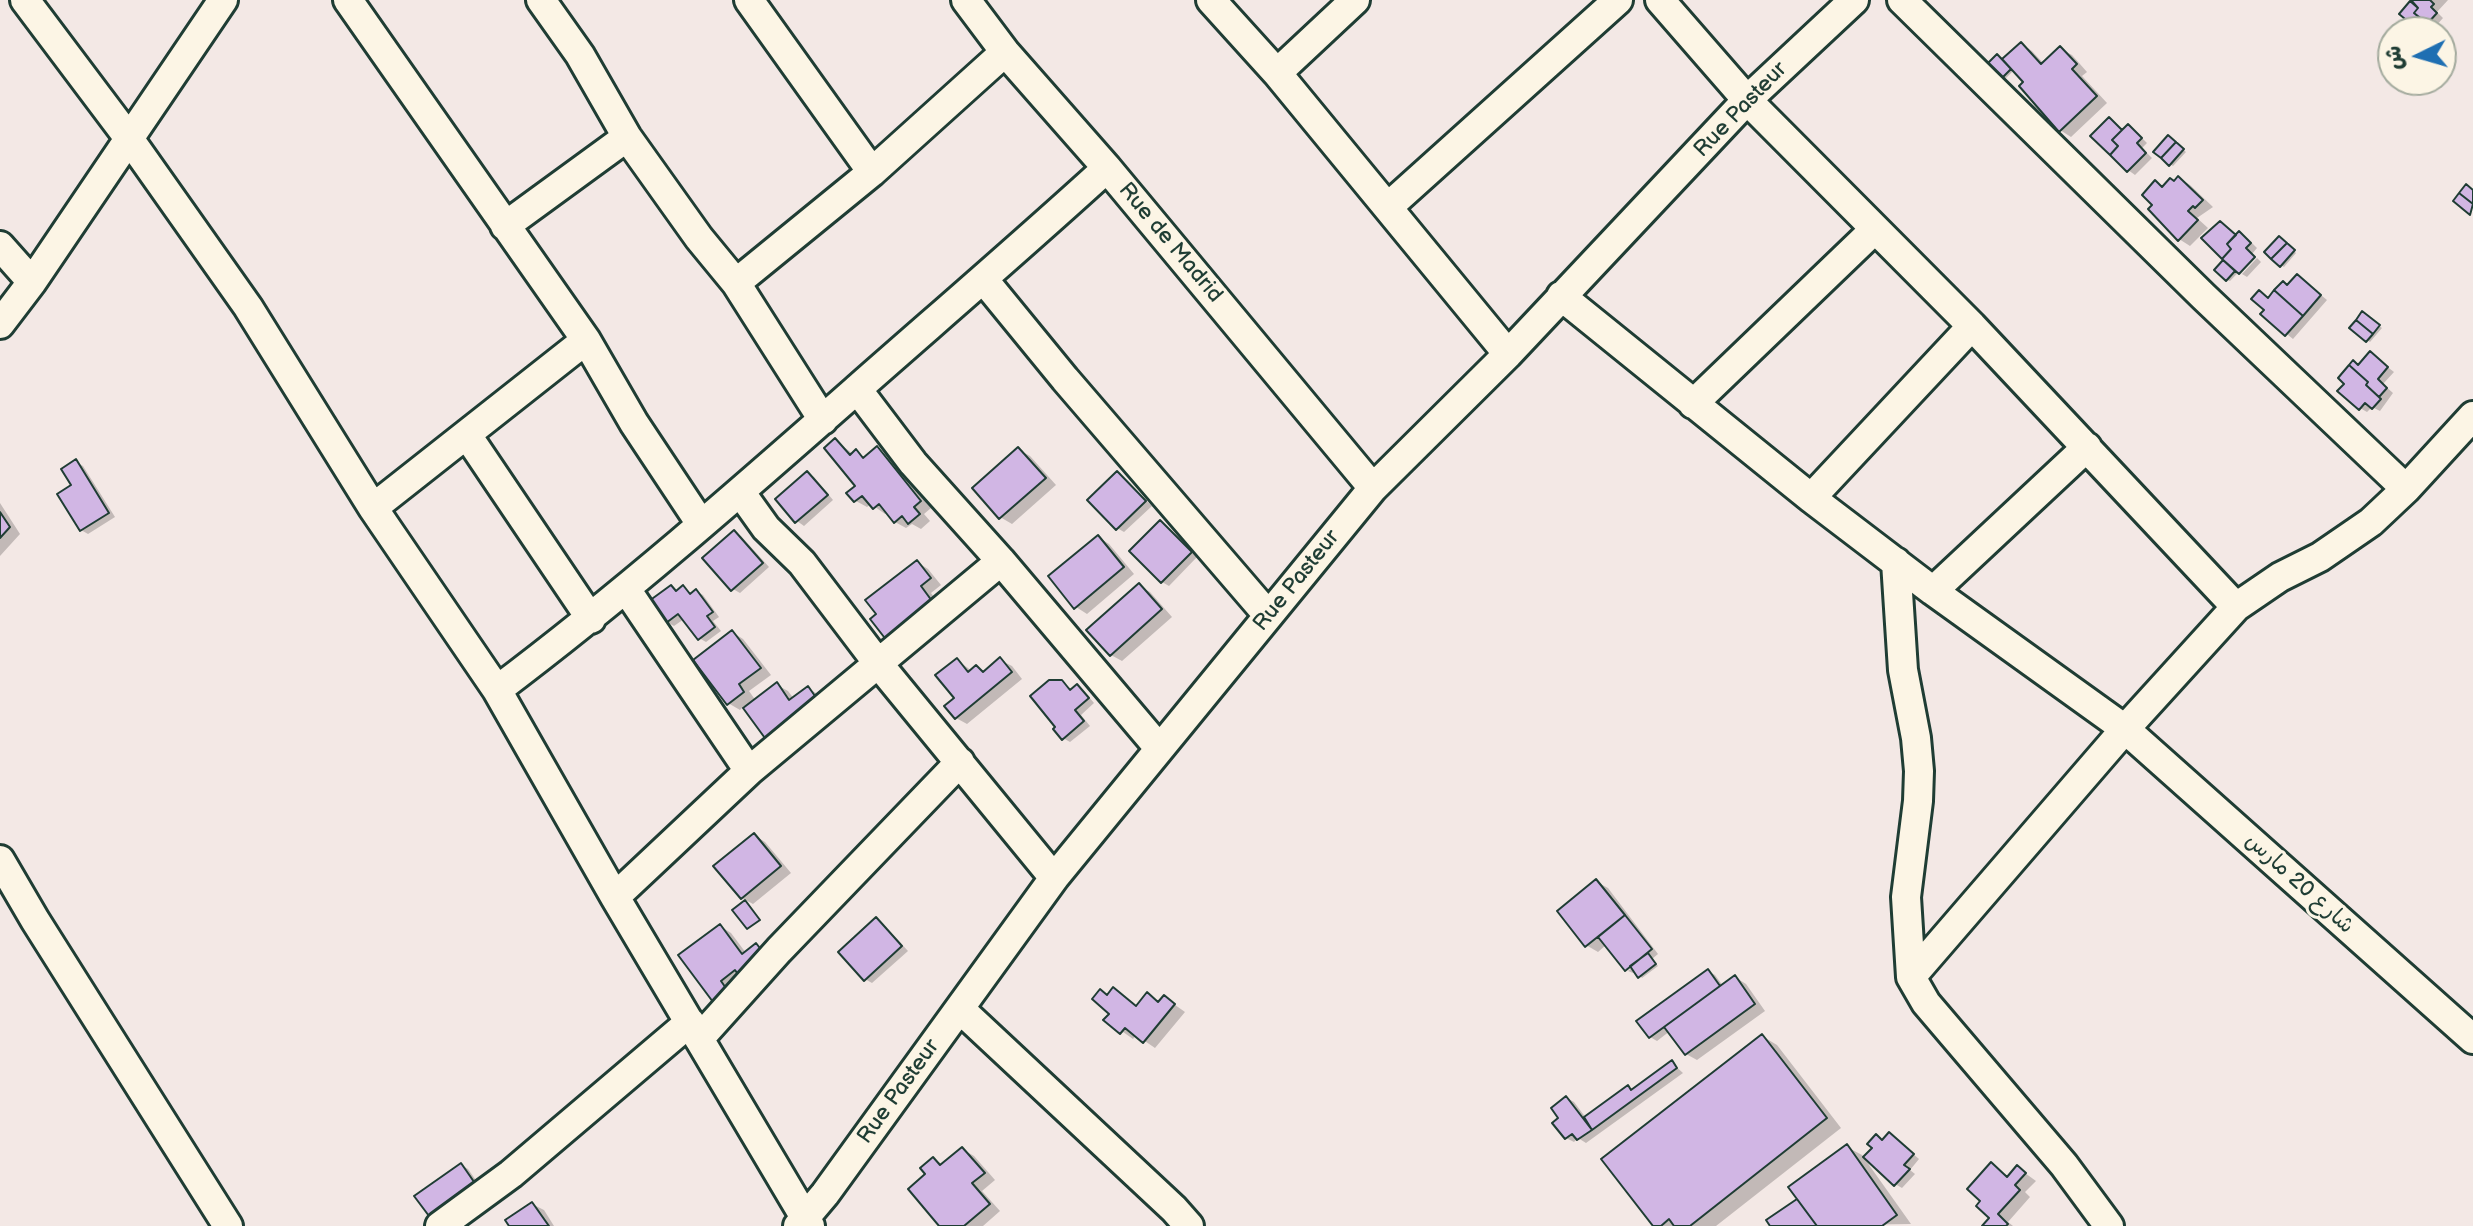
<!DOCTYPE html>
<meta charset="utf-8">
<style>
body{margin:0}
#map{position:relative;width:2473px;height:1226px;overflow:hidden;background:#f3e8e5;font-family:"Balsamiq Sans","Playpen Sans Arabic",sans-serif}
canvas{display:block}
.north{position:absolute;left:2377px;top:16px;width:80px;height:80px;box-sizing:border-box;background:#fcf5e5;border:2px solid #a4ab9e;border-radius:50%;rotate:265deg;font-size:22px;font-weight:700;line-height:32px;text-align:center;color:#1f3d34}
.north::after{content:'';display:block;margin:auto;width:28px;height:36px;background:#1f6fb2;clip-path:polygon(50% 0,100% 100%,50% 72%,0 100%)}
</style>
<div id="map">
<canvas width="2473" height="1226"></canvas>
<div class="north">ش</div>
</div>
<script>
const g = document.querySelector('canvas').getContext('2d');
g.lineJoin = 'round';
function fill(path, color) {
  g.fillStyle = color;
  g.fill(path, 'evenodd');
}
function trace(path, color, width, dash) {
  g.strokeStyle = color;
  g.lineWidth = width;
  g.lineCap = dash ? 'butt' : 'round';
  g.setLineDash(dash || []);
  g.stroke(path);
}
function drawText(font, color, halo, rows, align = 'center') {
  g.font = font + ' "Balsamiq Sans","Playpen Sans Arabic",sans-serif';
  g.lineWidth = 6;
  g.setLineDash([]);
  g.textBaseline = 'middle';
  g.strokeStyle = halo;
  g.fillStyle = color;
  for (const [text, x, y, turn = 0] of rows) {
    g.save();
    g.translate(x, y);
    g.rotate((+turn || 0) * Math.PI / 180);
    g.textAlign = isNaN(turn) ? turn : align;
    if (halo) g.strokeText(text, 0, 0);
    g.fillText(text, 0, 0);
    g.restore();
  }
}
const shadow = new Path2D(`
 M2413,0H2448L2437,12L2443,18L2435,27L2426,20L2420,28L2402,14Z
 M2021,44L2032,51L2044,64L2061,49L2072,55L2087,72L2082,76L2107,103L2071,137L2060,130L2014,70L2002,82L1999,80L2003,61Z
 M2109,120L2124,131L2128,127L2135,131L2147,143L2142,148L2152,158L2135,175L2128,170Z
 M2171,139L2186,152L2173,166L2170,164Z
 M2179,178L2190,185L2213,207L2197,218L2208,228L2190,246L2179,239L2155,205L2156,183L2164,187Z
 M2220,223L2237,237L2240,234L2247,238L2257,248L2252,254L2254,256L2230,281L2227,280L2224,263L2232,267Z
 M2282,240L2296,253L2284,267L2281,265Z
 M2257,258L2261,262L2247,277L2242,274Z
 M2304,281L2327,300L2293,339L2262,314L2269,299L2289,286Z
 M2366,315L2382,328L2370,342L2352,327Z
 M2371,354L2394,372L2383,384L2393,393L2380,411L2372,407L2367,412L2360,408V366Z
 M835,440L853,454L856,452L866,458L877,449L888,455L931,508L924,514L930,521L921,529L912,524L906,528L895,522L888,512L885,514L871,504L867,507L856,501L849,493L858,486Z
 M1019,450L1030,456L1056,485L1012,524L1000,517Z
 M76,462L83,466L115,517L88,534L81,530L74,486Z
 M807,473L814,477L833,500L804,526L797,521Z
 M1117,473L1152,506L1124,532L1117,528Z
 M0,503L20,534L0,556Z
 M1160,523L1197,557L1169,586L1162,582Z
 M734,532L741,536L769,567L740,593L733,589Z
 M1098,537L1109,544L1134,574L1087,614L1076,607Z
 M917,562L928,569L941,585L931,593L942,608L929,632Z
 M1139,586L1150,592L1172,617L1122,661L1111,655Z
 M671,587L678,591L683,588L692,594L696,591L703,595L719,617L713,621L721,631L706,642L699,638L684,619L674,626L667,622Z
 M732,632L743,639L771,675L749,691L756,701L777,685L788,691L794,699L808,688L819,695L772,744L744,706L740,710L728,703Z
 M957,660L972,671L976,667L985,672L1000,660L1012,666L1022,679L967,724L956,718Z
 M1061,682L1073,690L1077,687L1084,691L1094,703L1081,715L1090,726L1070,742L1063,738Z
 M754,835L765,842L791,873L753,904L742,898Z
 M1597,882L1608,888L1658,954L1652,959L1658,966L1642,978L1636,971L1633,973L1628,971L1633,967L1606,945L1598,952L1586,945Z
 M876,920L883,924L908,951L872,983L865,979Z
 M720,926L731,933L746,953L756,946L768,952L738,998L681,955Z
 M1708,971L1715,975L1723,986L1735,977L1746,984L1765,1011L1697,1060L1686,1054L1670,1031L1657,1041L1650,1037Z
 M1114,989L1138,1007L1147,995L1160,1002L1164,997L1185,1012L1155,1048L1136,1035L1133,1039L1106,1020L1111,1013L1108,996Z
 M1762,1036L1777,1045L1841,1128L1716,1226H1656Z
 M1672,1063L1683,1073L1586,1143L1578,1138L1574,1142L1566,1138L1561,1118L1567,1098L1574,1102L1586,1118L1628,1088L1633,1091Z
 M1890,1134L1919,1159L1910,1170L1915,1174L1902,1188L1895,1184L1884,1141Z
 M1847,1147L1862,1155L1911,1224L1773,1226Z
 M962,1149L974,1156L995,1180L982,1191L1000,1211L983,1226H942L928,1174L933,1159L944,1165Z
 M461,1165L468,1169L487,1196L445,1226Z
 M1992,1165L2009,1177L2018,1168L2036,1181L2025,1192L2030,1197L2008,1222L2013,1226H1984L1992,1218L1983,1201Z
 M532,1204L544,1210L554,1226H512Z`);
const building = new Path2D(`
 M2411,0H2430L2434,4L2431,7L2437,13L2427,24L2414,13L2418,8Z
 M2410,1L2418,8L2414,13L2423,20L2416,28L2399,14Z
 M2021,42L2041,64L2060,46L2077,64L2072,69L2097,96L2059,132L2019,86L2023,82L2002,59Z
 M1997,54L2011,69L1998,82L1984,67Z
 M2109,117L2122,130L2112,140L2118,146L2110,155L2090,136Z
 M2128,124L2142,138L2137,143L2146,153L2127,172L2110,155L2118,146L2112,140Z
 M2168,135L2176,142L2161,158L2153,152Z
 M2176,142L2184,149L2169,166L2161,158Z
 M2178,176L2203,200L2195,208L2193,206L2188,211L2198,220L2178,241L2148,209L2152,205L2142,195L2155,180L2162,187L2170,178L2174,181Z
 M2466,184L2473,190V204L2459,193Z
 M2459,193L2473,204L2470,215L2453,201Z
 M2220,221L2236,235L2227,244L2231,249L2222,259L2201,238Z
 M2239,231L2251,243L2246,248L2255,257L2239,274L2222,259L2231,249L2227,244Z
 M2279,236L2287,243L2271,259L2264,252Z
 M2287,243L2295,250L2280,267L2271,259Z
 M2223,260L2235,271L2226,281L2214,270Z
 M2297,274L2321,295L2303,316L2274,290L2283,281L2287,285Z
 M2259,290L2268,298L2274,290L2303,316L2285,336L2260,314L2264,310L2251,299Z
 M2362,311L2380,325L2373,334L2356,320Z
 M2356,320L2373,334L2366,342L2349,328Z
 M2370,351L2388,367L2378,379L2387,388L2379,397L2366,385L2368,382L2349,365L2353,360L2358,365Z
 M2349,365L2368,382L2366,385L2381,399L2372,409L2365,403L2359,410L2337,391L2344,384L2338,378Z
 M835,438L850,455L856,449L863,458L877,446L921,501L914,507L920,514L908,524L902,516L894,523L879,504L873,509L862,496L854,502L846,493L855,486L824,448Z
 M1018,447L1046,478L999,519L972,488Z
 M76,459L109,513L80,531L57,494L71,485L61,469Z
 M807,471L828,495L795,523L775,499Z
 M1117,471L1146,501L1116,530L1087,500Z
 M0,512L10,527L0,538Z
 M1160,520L1192,552L1161,583L1129,551Z
 M734,530L763,563L731,591L702,558Z
 M1098,535L1124,567L1074,609L1048,576Z
 M917,560L931,578L921,586L932,601L912,617L919,625L891,646L870,619L876,614L865,600Z
 M1139,583L1162,609L1110,656L1086,630Z
 M671,585L676,591L683,585L690,594L696,589L713,612L707,616L715,627L698,640L678,614L666,623L649,601Z
 M732,630L761,668L739,684L744,692L727,705L693,660Z
 M1000,657L1012,672L955,719L944,706L954,698L935,675L957,658L968,672L976,665L983,672Z
 M1049,680H1062L1070,690L1077,684L1089,698L1075,710L1084,721L1062,740L1053,729L1055,727L1030,696Z
 M777,682L789,700L808,686L822,706L770,745L743,708Z
 M754,833L781,866L741,899L713,866Z
 M1596,879L1625,915L1585,947L1557,911Z
 M745,900L760,920L747,929L732,910Z
 M1625,915L1652,949L1625,971L1598,937Z
 M876,917L902,946L864,981L838,952Z
 M720,924L742,954L756,943L769,960L742,980L735,970L721,981L728,991L713,1002L678,955Z
 M1648,953L1656,964L1638,978L1630,966Z
 M1708,969L1720,986L1649,1038L1636,1021Z
 M1735,975L1755,1004L1685,1055L1664,1027Z
 M1113,987L1136,1006L1147,992L1158,1002L1164,995L1175,1004L1143,1043L1125,1028L1120,1034L1103,1020L1109,1014L1092,999L1100,989L1107,995Z
 M1762,1034L1827,1118L1690,1226H1674L1669,1219L1661,1226H1653L1601,1159Z
 M1672,1060L1677,1068L1592,1130L1584,1117L1628,1085L1631,1090Z
 M1566,1096L1592,1130L1577,1140L1572,1134L1565,1139L1552,1123L1558,1118L1551,1108Z
 M1889,1132L1914,1154L1904,1165L1910,1169L1894,1186L1863,1157L1872,1148L1867,1144L1876,1134L1882,1140Z
 M1847,1144L1897,1215L1882,1226H1817L1788,1187Z
 M962,1147L985,1173L972,1183L990,1204L964,1226H939L908,1189L925,1174L920,1168L933,1157L940,1165Z
 M1991,1162L2007,1177L2017,1165L2026,1173L2015,1185L2020,1190L1998,1214L2008,1224L2006,1226H1982L1989,1218L1976,1206L1980,1201L1967,1189Z
 M461,1163L481,1192L435,1224L414,1196Z
 M1797,1199L1817,1226H1770L1766,1220Z
 M532,1202L549,1226H509L505,1220Z`);
const minor = new Path2D(`
 M25,0L128,137L248,307L373,508L497,690L615,897L810,1226
 M348,0L586,340L634,423L701,524
 M541,0L580,55L627,137L699,238L736,283L823,420
 M749,0L872,172
 M966,0L1005,52L1107,168L1373,488
 M1211,0L1277,73L1508,354
 M1660,0L1747,100L1972,326L2236,607
 M1902,0L2203,296L2406,489
 M1277,73L1355,0
 M1388,207L1618,0
 M505,226L627,137
 M0,246L32,282
 M984,280L1065,379L1268,615
 M736,283L872,172L1005,52
 M1561,296L1811,498L1933,591L2125,729L2473,1039
 M0,324L32,282L223,0
 M857,389L913,463L1001,561L1159,748
 M1693,404L1874,230
 M467,435L591,619
 M741,493L766,528L802,563L877,662L1054,878
 M1811,498L1972,326
 M373,508L586,340
 M1896,562L1903,670L1916,738L1919,771L1918,801L1906,897L1911,977L1926,1003L2064,1165L2109,1226
 M626,589L749,771
 M1933,591L2087,447
 M497,690C622,596 739,493 856,390C940,316 1025,243 1107,168
 M0,860L35,920L228,1226
 M615,897L749,771L1001,561
 M1911,977L2125,729L2236,607L2280,577L2320,557L2371,522L2406,489L2473,416
 M960,1009L1174,1209L1189,1226
 M699,1039L779,950L960,762
 M440,1226L511,1174L690,1022
 M798,1226L825,1194L1054,878L1373,488L1508,354L1747,100L1854,0`);
const streetNames = [
 ["Rue Pasteur",1741,110,-46],
 ["Rue de Madrid",1170,243,50],
 ["Rue Pasteur",1297,581,-51],
 ["شارع 20 مارس",2299,884,42],
 ["Rue Pasteur",899,1092,-54]
];
fill(shadow, '#0003');
fill(building, '#d1b6e4');
trace(building, '#1f3d34', 2);
trace(minor, '#1f3d34', 34);
trace(minor, '#fcf5e5', 28);
drawText('22px', '#1f3d34', '#fcf5e5', streetNames);
</script>
